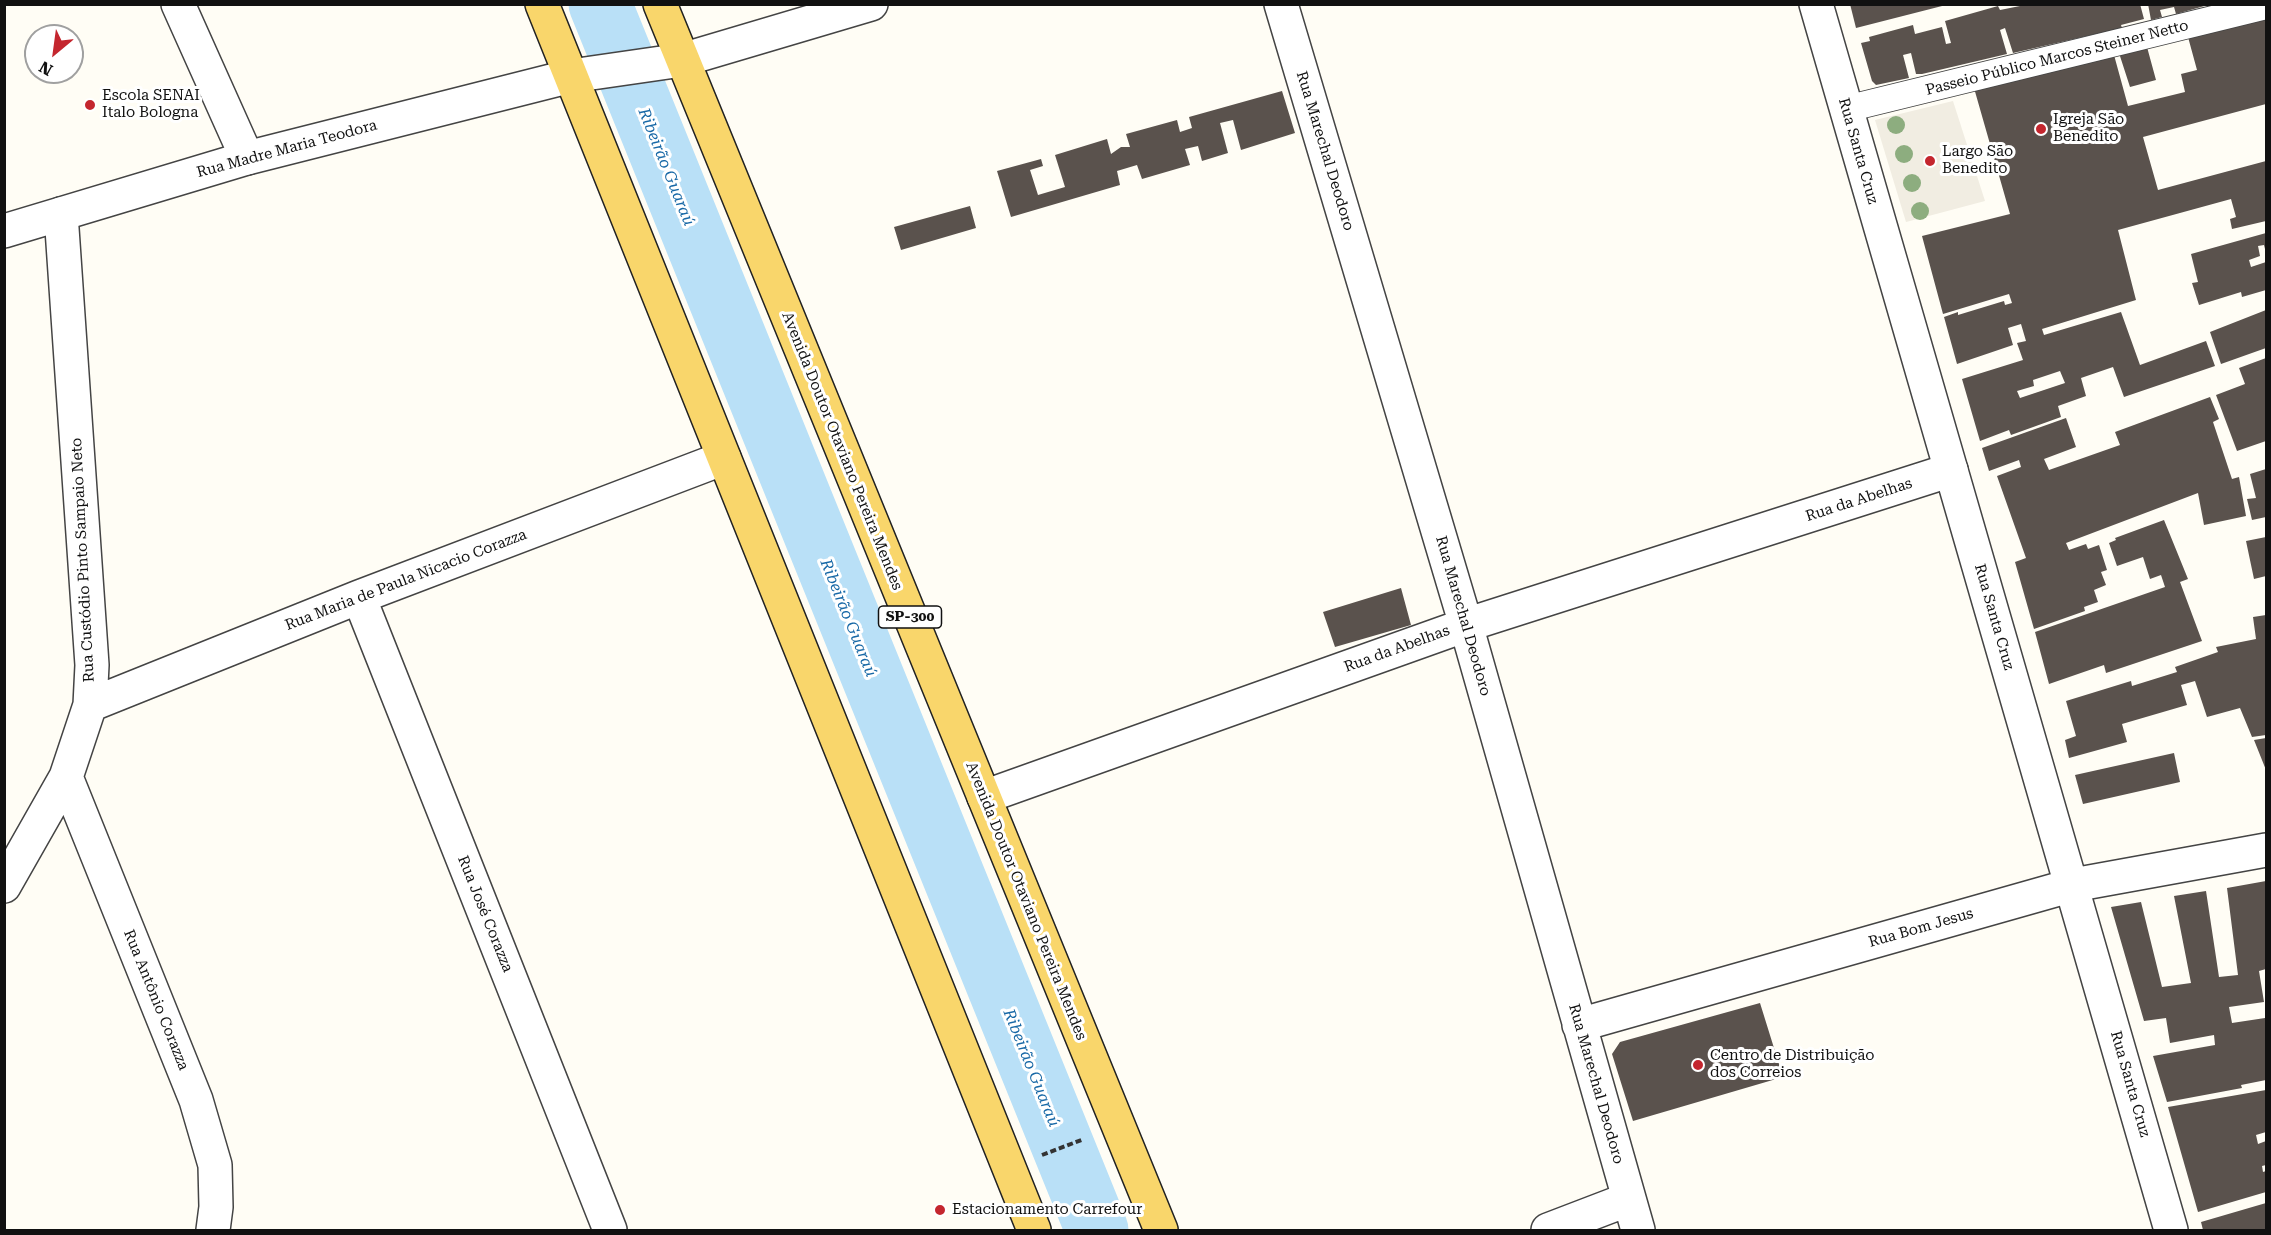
<!DOCTYPE html>
<meta charset="utf-8">
<style>
body{margin:0}
#map{position:relative;width:2271px;height:1235px;overflow:hidden;background:#fffdf5;font-family:"Roboto Serif",serif}
canvas{display:block}
.frame{position:absolute;inset:0;border:6px solid #111;pointer-events:none}
.north{position:absolute;left:24px;top:24px;width:60px;height:60px;box-sizing:border-box;background:#fff;border:2px solid #a0a0a0;border-radius:50%;rotate:209deg;font-size:16px;font-weight:700;line-height:24px;text-align:center;color:#111}
.north::after{content:'';display:block;margin:auto;width:21px;height:27px;background:#c4262e;clip-path:polygon(50% 0,100% 100%,50% 72%,0 100%)}
</style>
<div id="map">
<canvas width="2271" height="1235"></canvas>
<div class="frame"></div>
<div class="north">N</div>
</div>
<script>
const g = document.querySelector('canvas').getContext('2d');
g.lineJoin = 'round';
function fill(path, color) {
  g.fillStyle = color;
  g.fill(path, 'evenodd');
}
function trace(path, color, width, dash) {
  g.strokeStyle = color;
  g.lineWidth = width;
  g.lineCap = dash ? 'butt' : 'round';
  g.setLineDash(dash || []);
  g.stroke(path);
}
function drawText(font, color, halo, rows, align = 'center') {
  g.font = font + ' "Roboto Serif",serif';
  g.lineWidth = 6;
  g.setLineDash([]);
  g.textBaseline = 'middle';
  g.strokeStyle = halo;
  g.fillStyle = color;
  for (const [text, x, y, turn = 0] of rows) {
    g.save();
    g.translate(x, y);
    g.rotate((+turn || 0) * Math.PI / 180);
    g.textAlign = isNaN(turn) ? turn : align;
    if (halo) g.strokeText(text, 0, 0);
    g.fillText(text, 0, 0);
    g.restore();
  }
}
const plaza = new Path2D(`
 M1953,101L1985,201L1906,222L1875,120Z`);
const river = new Path2D(`
 M600,4L1097,1230`);
const building = new Path2D(`
 M1850,4H1946V5L1856,28Z
 M2020,4H2140L2144,19L2121,25L2122,28L2013,53L2005,28L2000,30L2007,54L1922,74H1916L1911,53L1903,55L1909,78L1876,85L1872,81L1861,43L1870,41L1869,37L1913,25L1915,34L1942,27L1946,44L1951,43L1945,21L1998,6L2000,10L2020,6Z
 M2148,4H2208V5L2176,14L2174,7L2160,10L2162,17L2151,20Z
 M2266,18V104L2143,137L2158,190L2266,161V221L2232,229L2230,219L2236,217L2231,199L2118,230L2136,300L2042,329L2044,335L2121,312L2140,365L2206,341L2215,366L2124,397L2113,367L2081,378L2086,396L2058,406L2061,417L2011,435L2009,430L1980,441L1962,379L2023,360L2017,343L2026,341L2021,324L2008,328L2013,345L1957,364L1944,317L1958,312V315L2004,301L2005,305L2012,303L2009,294L1943,314L1922,236L2010,214L1974,88L2114,55L2128,106L2185,92L2181,74L2197,70L2188,37ZM2060,371L2065,383L2020,398L2017,391L2034,386L2033,380Z
 M2147,47L2156,80L2130,87L2119,53Z
 M1282,91L1295,133L1241,150L1233,120L1220,123L1228,153L1202,161L1198,146L1185,149L1190,165L1142,179L1137,165L1117,171L1120,185L1011,217L997,171L1041,159L1043,166L1030,170L1038,195L1065,187L1055,155L1107,139L1111,154L1121,147H1130L1126,134L1177,120L1180,132L1192,128L1189,117Z
 M970,206L976,228L901,250L894,227Z
 M2266,233V253L2264,245L2258,246L2260,256L2249,260L2251,267L2266,262V290L2242,297L2241,292L2199,305L2192,283L2198,282L2191,254Z
 M2266,310V348L2221,364L2210,332Z
 M2266,358V441L2237,451L2216,395L2245,384L2239,368Z
 M2210,397L2219,419L2213,422L2232,479L2239,477L2246,516L2204,525L2198,493L2066,543L2069,550L2086,544L2088,549L2099,545L2107,570L2101,572L2106,585L2094,590L2098,602L2084,607L2085,611L2034,629L2015,562L2026,558L1997,476L2021,467L2019,460L1989,471L1982,448L2066,418L2076,447L2044,459L2049,470L2120,445L2115,432Z
 M2266,469V517L2252,520L2247,499L2256,498L2250,474Z
 M2164,520L2188,579L2180,582L2202,641L2106,673L2104,665L2049,684L2035,632L2165,587L2161,575L2150,579L2143,557L2117,566L2109,543L2116,540L2115,538Z
 M2266,537V576L2254,579L2246,541Z
 M1401,588L1411,625L1335,647L1323,612Z
 M2266,615V735L2252,737L2240,708L2207,717L2195,681L2181,685L2187,705L2122,724L2127,742L2069,758L2065,740L2076,736L2066,701L2131,681L2132,686L2177,672L2175,667L2218,652L2216,647L2256,639L2253,617Z
 M2266,738V770L2254,740Z
 M2174,753L2180,782L2083,804L2075,775Z
 M2266,881V969L2259,971L2264,1002L2229,1007L2232,1023L2265,1018L2266,1080L2241,1085L2242,1088L2167,1102L2153,1056L2215,1045L2214,1035L2170,1043L2166,1018L2144,1021L2111,907L2141,902L2162,987L2191,983L2174,896L2206,891L2219,977L2238,975L2227,888Z
 M1760,1003L1783,1077L1633,1121L1612,1054L1620,1042Z
 M2266,1090V1132L2256,1135L2258,1144L2266,1141V1165L2262,1166L2263,1172L2266,1171V1192L2198,1212L2168,1107Z
 M2266,1203V1230H2203L2201,1222Z`);
const path = new Path2D(`
 M1042,1155L1084,1139`);
const pedestrian = new Path2D(`
 M1846,109L2266,6`);
const minor = new Path2D(`
 M178,4L247,158
 M1281,4L1466,625L1638,1230
 M359,597L610,1230
 M90,705L359,597L724,458
 M66,777L196,1100L215,1165L216,1207L213,1230
 M984,797L1466,625L1951,470
 M4,886L66,777L90,705L92,665L61,214
 M1579,1025L2073,885L2266,850
 M1548,1230L1629,1199`);
const tertiary = new Path2D(`
 M1816,4L2171,1230
 M4,231L247,158L571,76L682,60L871,4`);
const primary = new Path2D(`
 M542,4L1034,1230
 M660,4L1161,1230`);
const trees = [
 [1896,125],
 [1904,154],
 [1912,183],
 [1920,211]
];
const markers = [
 [90,105,6,"#c4262e"],
 [2041,129,6,"#c4262e"],
 [1930,161,6,"#c4262e"],
 [1698,1065,6,"#c4262e"],
 [940,1210,6,"#c4262e"]
];
const shields = [
 [910,617,63]
];
const shieldNames = [
 ["SP-300",910,617]
];
const streetNames = [
 ["Passeio Público Marcos Steiner Netto",2057,58,-14],
 ["Rua Madre Maria Teodora",287,149,-15],
 ["Rua Marechal Deodoro",1325,151,73],
 ["Rua Santa Cruz",1858,151,74],
 ["Avenida Doutor Otaviano Pereira Mendes",842,451,68],
 ["Rua da Abelhas",1859,500,-18],
 ["Rua Custódio Pinto Sampaio Neto",83,560,-93],
 ["Rua Maria de Paula Nicacio Corazza",406,580,-21],
 ["Rua Marechal Deodoro",1463,616,74],
 ["Rua Santa Cruz",1994,617,74],
 ["Rua da Abelhas",1397,649,-20],
 ["Avenida Doutor Otaviano Pereira Mendes",1026,901,68],
 ["Rua José Corazza",485,914,68],
 ["Rua Bom Jesus",1921,928,-16],
 ["Rua Antônio Corazza",156,1000,68],
 ["Rua Marechal Deodoro",1596,1084,74],
 ["Rua Santa Cruz",2130,1084,74]
];
const poiNames = [
 ["Escola SENAI",102,96],
 ["Italo Bologna",102,113],
 ["Igreja São",2053,120],
 ["Benedito",2053,137],
 ["Largo São",1942,152],
 ["Benedito",1942,169],
 ["Centro de Distribuição",1710,1056],
 ["dos Correios",1710,1073],
 ["Estacionamento Carrefour",952,1210]
];
const waterNames = [
 ["Ribeirão Guaraú",666,167,68],
 ["Ribeirão Guaraú",848,618,68],
 ["Ribeirão Guaraú",1031,1068,68]
];
fill(plaza, '#f1ede2');
trace(river, '#b9e0f7', 63);
fill(building, '#5a524d');
trace(pedestrian, '#444', 28);
trace(minor, '#444', 36);
trace(tertiary, '#444', 36);
trace(primary, '#222', 36);
trace(path, '#333', 4, [6, 3]);
trace(pedestrian, '#fff', 26);
trace(minor, '#fff', 33);
trace(tertiary, '#fff', 33);
trace(primary, '#f9d66b', 33);
g.fillStyle = '#8dad7f';
for (const [x, y] of trees) {
  g.beginPath();
  g.arc(x, y, 9, 0, 2 * Math.PI);
  g.fill();
}
for (const [x, y, r, color] of markers) {
  const dot = new Path2D();
  dot.arc(x, y, r, 0, 2 * Math.PI);
  g.fillStyle = color;
  g.fill(dot);
  trace(dot, '#fff', 2);
}
for (const [x, y, w] of shields) {
  const box = new Path2D();
  box.roundRect(x - w / 2, y - 11, w, 22, 4.5);
  g.fillStyle = '#fff';
  g.fill(box);
  trace(box, '#111', 1.5);
}
drawText('bold 14px', '#111', null, shieldNames);
drawText('15px', '#111', '#fff', streetNames);
drawText('15px', '#111', '#fff', poiNames, 'left');
drawText('italic 16px', '#1768a6', '#fff', waterNames);
</script>
